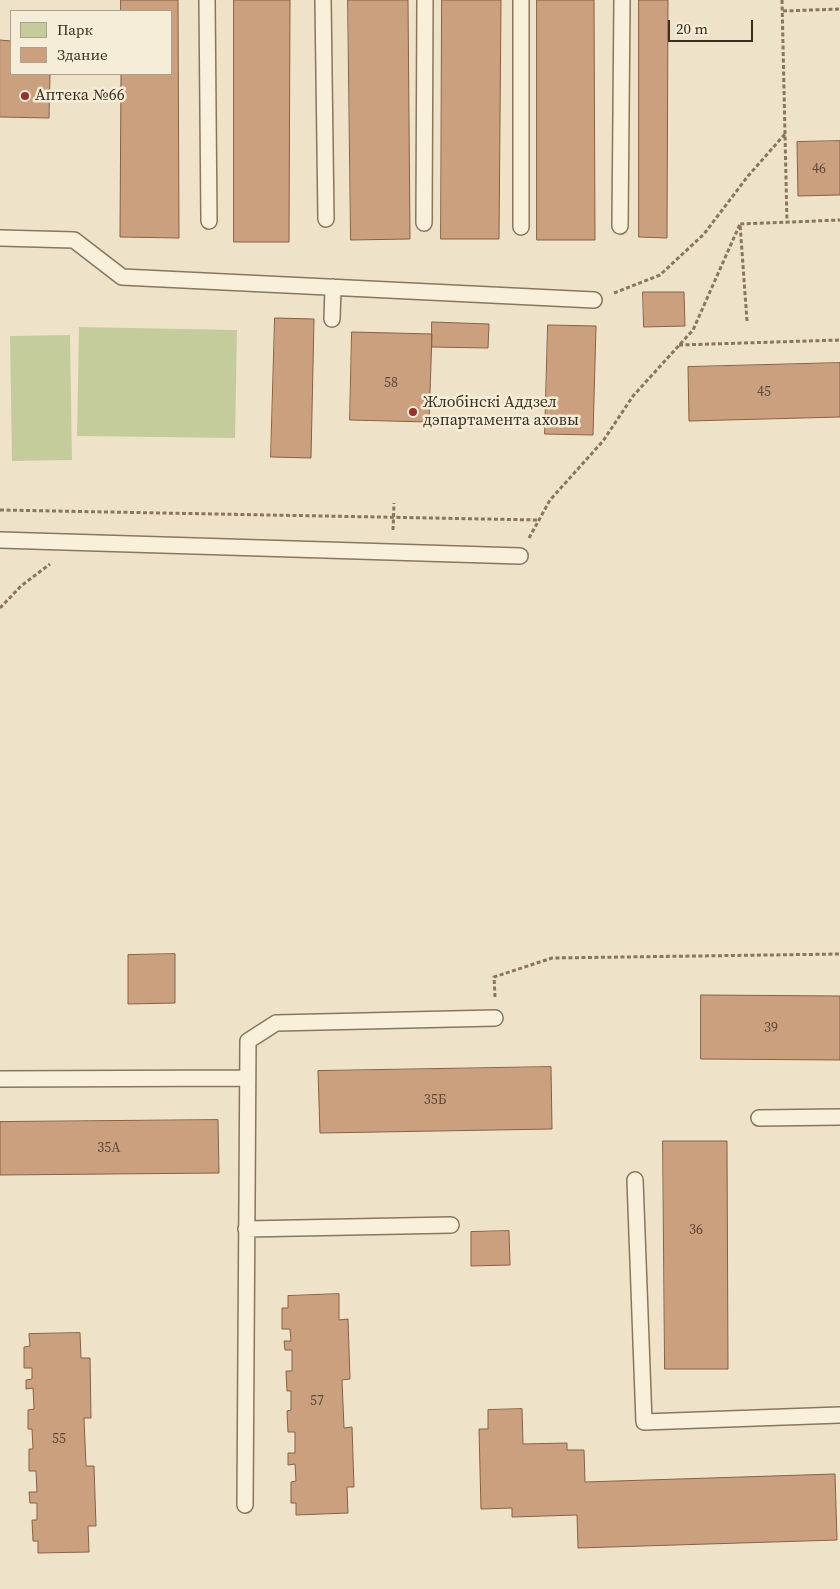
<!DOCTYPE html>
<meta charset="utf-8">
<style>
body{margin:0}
#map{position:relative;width:840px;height:1589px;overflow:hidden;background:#eee3c8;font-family:"Source Serif 4",serif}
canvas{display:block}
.legend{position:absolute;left:10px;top:10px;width:162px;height:65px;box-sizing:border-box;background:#f5edd7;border:1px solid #aaa18e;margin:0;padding:6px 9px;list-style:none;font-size:15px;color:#3a2e20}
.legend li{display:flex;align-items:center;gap:10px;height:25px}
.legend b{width:25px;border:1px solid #aaa18e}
.scale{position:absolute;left:668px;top:20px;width:85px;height:22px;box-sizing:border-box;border:2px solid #3a2e20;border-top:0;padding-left:6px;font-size:15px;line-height:18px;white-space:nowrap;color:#3a2e20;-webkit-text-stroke:4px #f5edd7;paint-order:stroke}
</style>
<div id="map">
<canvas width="840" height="1589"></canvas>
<ul class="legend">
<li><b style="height:14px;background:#c5cc9c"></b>Парк</li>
<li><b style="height:14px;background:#cba07f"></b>Здание</li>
</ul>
<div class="scale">20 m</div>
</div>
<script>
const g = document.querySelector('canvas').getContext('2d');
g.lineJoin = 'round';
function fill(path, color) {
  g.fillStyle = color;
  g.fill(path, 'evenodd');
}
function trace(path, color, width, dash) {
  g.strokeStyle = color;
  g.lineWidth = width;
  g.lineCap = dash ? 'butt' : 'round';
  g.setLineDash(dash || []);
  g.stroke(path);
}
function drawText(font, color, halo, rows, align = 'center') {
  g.font = font + ' "Source Serif 4",serif';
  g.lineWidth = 5;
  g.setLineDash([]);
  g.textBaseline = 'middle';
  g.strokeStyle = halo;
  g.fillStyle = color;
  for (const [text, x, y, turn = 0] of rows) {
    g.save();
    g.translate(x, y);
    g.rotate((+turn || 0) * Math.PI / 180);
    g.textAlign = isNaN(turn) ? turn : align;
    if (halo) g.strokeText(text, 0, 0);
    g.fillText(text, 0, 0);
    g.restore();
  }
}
const green = new Path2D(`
 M79,327L237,330L235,438L77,436Z
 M70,335L72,460L12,461L10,336Z`);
const building = new Path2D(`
 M121,0H178L179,238L120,237L121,74H171V11H121Z
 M234,0H290L289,242H234Z
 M348,0H408L410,239L351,240Z
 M442,0H501L499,239H441Z
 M537,0H594L595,240H537Z
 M639,0H668L667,238L639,237Z
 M0,40L11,41V74H50L49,118L0,117Z
 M840,141V195L798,196L797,142Z
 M643,292H684L685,326L644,327Z
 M275,318L314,319L311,458L271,457Z
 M432,322L489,324L488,348L432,347Z
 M548,325L596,326L593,435L545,434Z
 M352,332L432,334L429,422L350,420Z
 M840,363V417L689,421L688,367Z
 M175,954V1003L128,1004V955Z
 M701,995L840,996V1060L701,1059Z
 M551,1067L552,1129L320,1133L318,1071Z
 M218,1120L219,1173L0,1175V1122Z
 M663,1141H727L728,1369H665Z
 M509,1231L510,1265L471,1266V1232Z
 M339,1294V1320L348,1319L350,1379L342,1380L344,1428L352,1427L354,1487H347L348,1513L296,1515V1503H291V1482L296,1481L295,1464L288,1465V1453H295V1432H288L287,1411L291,1410V1391H287L286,1371H292V1350H285L284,1341H291L290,1329H282V1308H288V1296Z
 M80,1333L81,1358H90L91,1418H84L86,1466H94L96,1526H88L89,1552L38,1553V1541H33L32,1520H37V1503H30L29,1492H37L36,1471H29V1449H33L32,1429H28V1410L34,1409L33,1388L26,1389V1380L32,1379V1368H24V1347L30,1346L29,1334Z
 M522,1409L523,1444L567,1443V1450H584L585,1482L835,1474L837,1540L578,1548L577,1515L512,1517V1508L481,1509L479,1429H488V1410Z`);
const path = new Path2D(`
 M782,0L787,223
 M783,11L840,9
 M614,293L660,275L704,234L748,176L785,134
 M747,321L740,224L840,220
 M679,345L840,340
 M0,510L539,520
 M393,530L394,503
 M529,538L550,500L603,441L633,396L693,330L740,224
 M0,608L21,586L50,564
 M495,997L494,977L552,958L840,954`);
const lane = new Path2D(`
 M207,0L209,221
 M323,0L326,219
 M424,223L425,0
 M620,226L622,0
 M521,227V0
 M0,238L74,240L122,277L594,300
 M332,319L333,287
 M0,540L520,556
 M0,1079L247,1078
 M759,1118L840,1117
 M635,1180L644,1422L840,1415
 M246,1229L451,1225
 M245,1505L248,1041L276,1023L495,1018`);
const markers = [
 [25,96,5,"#97302e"],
 [413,412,5,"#97302e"]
];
const numberNames = [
 ["46",819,169],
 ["58",391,383],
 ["45",764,392],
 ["39",771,1028],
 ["35Б",435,1100],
 ["35А",109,1148],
 ["36",696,1230],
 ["57",317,1401],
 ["55",59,1439]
];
const poiNames = [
 ["Аптека №66",35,96],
 ["Жлобінскі Аддзел",423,403],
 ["дэпартамента аховы",423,421]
];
fill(green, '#c5cc9c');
fill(building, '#cba07f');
trace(building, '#886043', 1);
trace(lane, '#89765d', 18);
trace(path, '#89765d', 3, [4, 2.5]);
trace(lane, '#f8f0db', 15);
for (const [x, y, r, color] of markers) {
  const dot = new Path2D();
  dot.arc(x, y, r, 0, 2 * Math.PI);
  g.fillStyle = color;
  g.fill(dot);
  trace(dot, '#f5edd7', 2);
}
drawText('14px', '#5e4a38', null, numberNames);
drawText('16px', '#3a2e20', '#f5edd7', poiNames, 'left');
</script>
